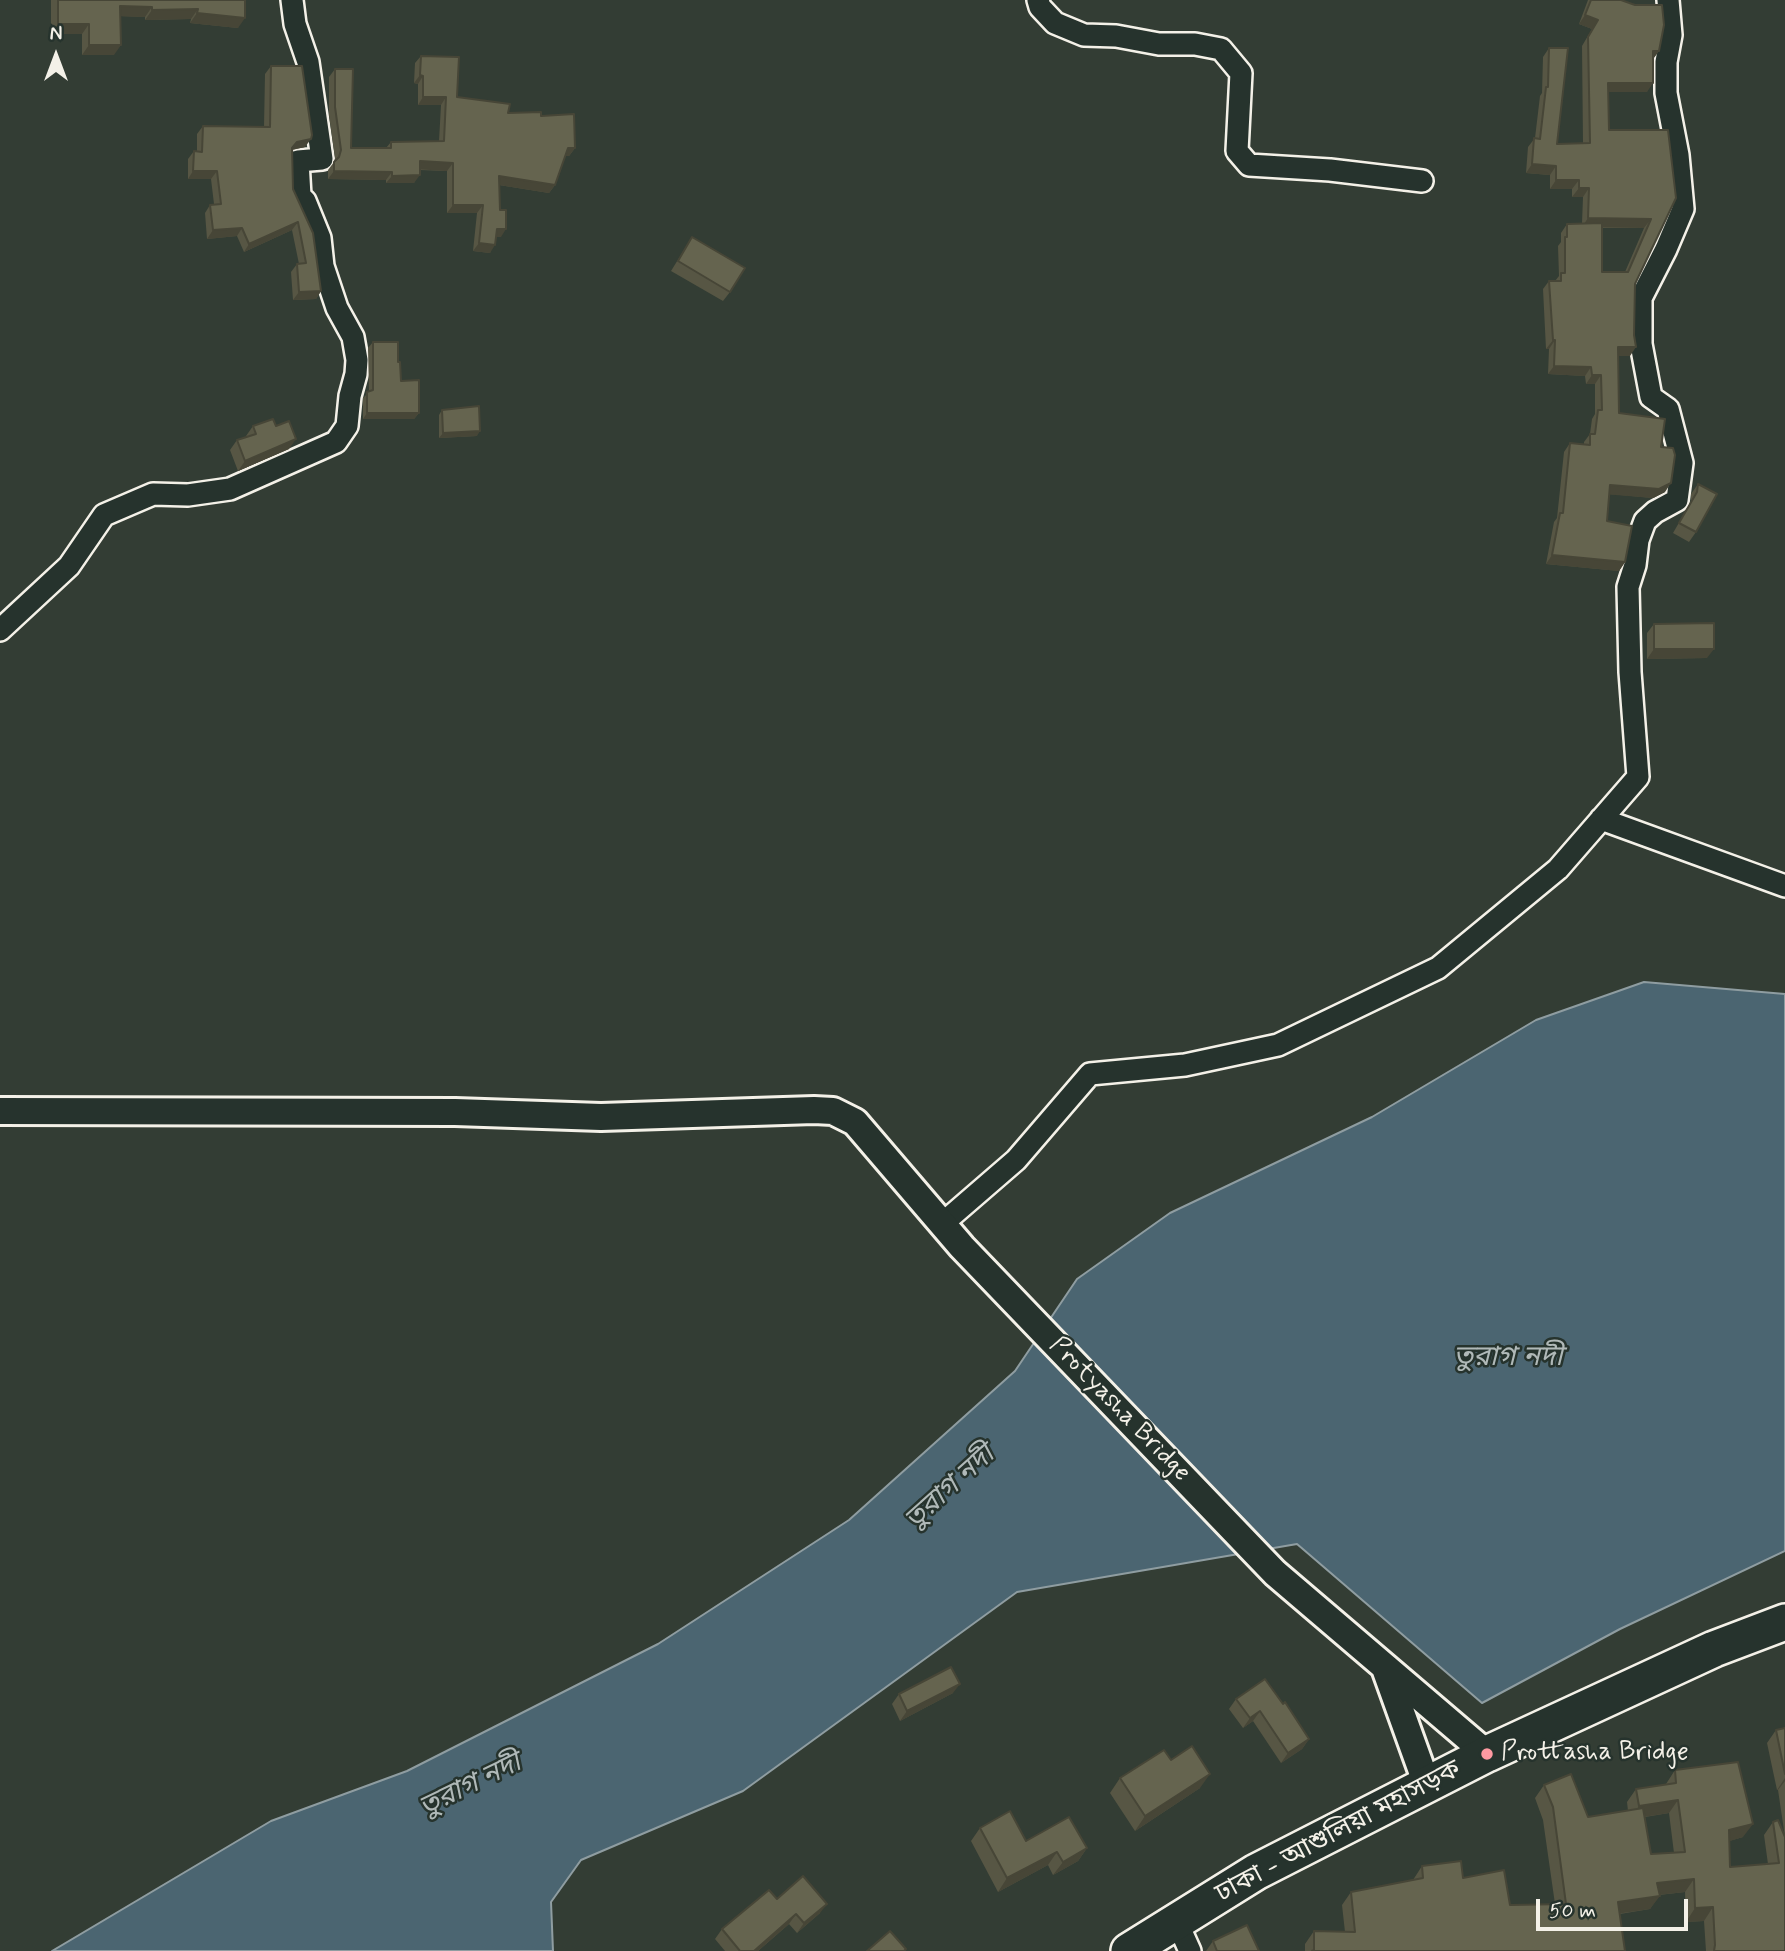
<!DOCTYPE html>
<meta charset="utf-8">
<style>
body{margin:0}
#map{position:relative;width:1785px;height:1951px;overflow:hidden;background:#333d34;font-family:Mynerve,sans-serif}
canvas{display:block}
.north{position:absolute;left:21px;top:21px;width:70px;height:70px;-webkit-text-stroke:5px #26332d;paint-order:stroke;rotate:0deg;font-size:19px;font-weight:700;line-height:28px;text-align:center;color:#f4f1e8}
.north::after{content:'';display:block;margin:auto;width:24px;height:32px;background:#f4f1e8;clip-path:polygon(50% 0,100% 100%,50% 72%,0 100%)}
.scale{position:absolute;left:1536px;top:1899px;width:152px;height:32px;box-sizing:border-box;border:4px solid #f4f1e8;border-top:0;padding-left:9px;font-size:21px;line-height:24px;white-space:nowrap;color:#f4f1e8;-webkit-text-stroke:5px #26332d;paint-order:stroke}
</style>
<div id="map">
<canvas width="1785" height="1951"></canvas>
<div class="north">N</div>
<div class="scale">50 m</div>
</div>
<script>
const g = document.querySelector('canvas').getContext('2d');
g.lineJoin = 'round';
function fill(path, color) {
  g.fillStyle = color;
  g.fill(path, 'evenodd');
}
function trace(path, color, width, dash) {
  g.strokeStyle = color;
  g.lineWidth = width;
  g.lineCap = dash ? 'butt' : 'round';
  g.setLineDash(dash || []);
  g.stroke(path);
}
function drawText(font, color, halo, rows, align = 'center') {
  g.font = font + ' Mynerve,"Noto Sans Bengali",sans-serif';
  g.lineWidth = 5;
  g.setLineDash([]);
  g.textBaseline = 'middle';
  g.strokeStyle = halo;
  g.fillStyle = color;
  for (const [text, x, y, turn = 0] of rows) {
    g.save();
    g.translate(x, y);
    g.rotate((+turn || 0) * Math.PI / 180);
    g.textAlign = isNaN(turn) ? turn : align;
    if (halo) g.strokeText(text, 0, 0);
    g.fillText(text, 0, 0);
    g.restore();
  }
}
const water = new Path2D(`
 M1644,982L1785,994V1551L1620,1629L1482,1703L1297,1544L1017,1592L743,1791L581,1860L551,1902L553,1951H52L271,1821L407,1771L658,1644L849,1520L1015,1371L1077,1279L1170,1213L1372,1117L1536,1020Z`);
const minor = new Path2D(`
 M1038,0L1040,7L1055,23L1084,35L1116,36L1159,44H1195L1221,49L1241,73L1237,151L1249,165L1330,170L1422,181
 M0,630L69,566L104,515L153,494L188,495L230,489L336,442L347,426L350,396L356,374L357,360L353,337L337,308L323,266L320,238L305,201L300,196L298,161L322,159L308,62L295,24L292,0
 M1601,819L1785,886
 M942,1224L1016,1160L1090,1074L1185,1065L1278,1045L1438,968L1558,869L1638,777L1630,672L1628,587L1635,565L1638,540L1645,521L1655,512L1677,500L1682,463L1668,409L1651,397L1641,344V298L1666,249L1683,209L1678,155L1666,93V62L1671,35L1668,0
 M1177,1922L1190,1951`);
const tertiary = new Path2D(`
 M0,1111L455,1112L601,1117L814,1110L833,1111L855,1122L962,1247L1275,1573L1487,1754
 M1385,1668L1427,1785`);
const trunk = new Path2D(`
 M1129,1951L1256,1872L1487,1754L1714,1649L1785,1622`);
const wall = new Path2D(`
 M51,0H245L238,28L190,23L191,19L145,20V17L120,16L114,55H82V34H51Z
 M1588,0H1621L1659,51L1653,59L1647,92H1609V130L1676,198L1635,284L1630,356H1618L1619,413L1661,447L1665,492L1653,498L1609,494L1607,521L1625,562L1619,571L1546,564L1554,522L1557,518L1564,452L1570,443L1584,445V442L1590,434L1592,419L1595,414V384H1586L1585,376L1548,374L1549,349H1546L1543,289L1549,281H1555L1559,276L1558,246L1561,242V233L1567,224L1582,223L1583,197H1572V189H1550V175L1526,173L1528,147L1535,138L1540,96L1542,93L1543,57L1549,48L1557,144L1583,143L1582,46L1592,29L1579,24ZM1602,228H1644L1625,272H1602Z
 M421,56L457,97L508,113L541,116L575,148L569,156H565L555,185L549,193L499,185L501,237H496L490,253L473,251L477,213H447V171L420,170L414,183H386V180L328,179V170L334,162L335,158L329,115V77L335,69L351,148H386L391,142L439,141L441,105H418V84L414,83L415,63Z
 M271,66L305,147L292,150L293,189L321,291L316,299L293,300L291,272L297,264H299L292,230L244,252L237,236L207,239L205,213L210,205L214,204L211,179H188V159L194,151H197V134L203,126L264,127L265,74Z
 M692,237L730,292L723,301L671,271Z
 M373,342L398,362L401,381L419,413L414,419H363V398L369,392L368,348Z
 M442,410L477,436L439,438V415Z
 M253,426H276L289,449L238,471L230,450L237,440L247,437L246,436Z
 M1698,484L1696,532L1689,542L1673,533L1691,502V494Z
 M1654,624L1707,658L1647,659V633Z
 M1265,1679L1309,1739L1302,1749L1281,1763L1253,1721L1243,1728L1229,1709L1236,1699Z
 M953,1693L900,1721L892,1704L899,1694Z
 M1785,1728V1837L1778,1790H1777L1767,1743L1776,1730Z
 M1171,1760L1200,1788L1135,1831L1110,1793L1120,1778Z
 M1675,1770L1743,1837L1729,1841L1730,1867L1768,1864L1764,1835L1773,1822L1778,1820L1785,1951H1706L1704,1921L1686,1922L1685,1892L1659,1895L1650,1909L1620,1914L1625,1951H1305V1944L1314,1931L1345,1932L1342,1905L1351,1892L1413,1880L1422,1866L1463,1878L1510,1905L1555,1904L1543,1820L1535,1798L1544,1785L1588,1817L1628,1811L1627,1802L1636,1789L1666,1784ZM1669,1813L1674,1853L1651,1854L1645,1817Z
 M980,1828L1026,1841L1087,1848L1078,1861L1053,1875L1048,1865L998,1892L971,1841Z
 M777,1899L820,1913L797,1933L789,1924L758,1951H725L715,1939L722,1929Z
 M1213,1941L1259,1951H1206Z`);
const shadedWall = new Path2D(`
 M120,6L152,7L145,17L113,16Z
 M198,9L191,19L145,20L152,10Z
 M197,13L245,18L238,28L190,23Z
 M1585,15L1598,20L1592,29L1579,24Z
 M58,24H89L82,34H51Z
 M89,45H121L114,55H82Z
 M1653,51H1659L1653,59Z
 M420,75L423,76L418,84L414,83Z
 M1608,83H1653L1647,92H1602Z
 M423,97H446L441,105H418Z
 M311,139L305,147L291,150L297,142Z
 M568,148H575L569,156H563Z
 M420,161L453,163L447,171L414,169Z
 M1532,164L1556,166L1550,175L1526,173Z
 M193,171H217L211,179H188Z
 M334,171L392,172L386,180L328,179Z
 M420,175L414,183H386L392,176Z
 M499,176L555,185L549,193L493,184Z
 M1556,180H1579L1572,189H1550Z
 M1579,188H1589L1583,197H1572Z
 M453,205H483L477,213H447Z
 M1588,218L1651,219L1644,228L1582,227Z
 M298,222L292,230L244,252L249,244Z
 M242,228L237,236L207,239L213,230Z
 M497,229H506L501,237H491Z
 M479,243L495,245L490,253L473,251Z
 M321,291L316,299L293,300L299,292Z
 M1553,340H1555L1549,349H1546Z
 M1618,347H1636L1630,356H1611Z
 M1554,366L1591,367L1585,376L1548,374Z
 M1592,375H1601L1595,384H1586Z
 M367,413H419L414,419H363Z
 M480,431L477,436L439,438L443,433Z
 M296,439L289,449L238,471L245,461Z
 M1671,483L1665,492L1653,498L1603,494L1610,485Z
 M1552,555L1625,562L1619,571L1546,564Z
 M1654,649H1714L1707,658L1647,659Z
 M960,1684L953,1693L900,1721L907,1711Z
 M1260,1711L1253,1721L1243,1728L1250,1718Z
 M1309,1739L1302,1749L1281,1763L1288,1753Z
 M1210,1774L1200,1788L1135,1831L1145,1816Z
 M1785,1778V1781L1778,1790H1777Z
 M1678,1800L1669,1813L1630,1819L1639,1806Z
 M1753,1824L1743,1837L1720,1844L1729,1830Z
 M1087,1848L1078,1861L1053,1875L1063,1862Z
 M1057,1852L1048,1865L998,1892L1007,1878Z
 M1694,1879L1685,1892L1648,1896L1657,1883Z
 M1660,1896L1650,1909L1609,1915L1618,1902Z
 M827,1904L820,1913L797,1933L804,1923Z
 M1713,1907L1704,1921L1686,1922L1695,1908Z
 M796,1914L789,1924L758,1951H754Z`);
const building = new Path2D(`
 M58,0H245V18L197,13L198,9L152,10V7L120,6L121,45H89V24H58Z
 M1591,0H1621L1635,5H1662L1664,25L1659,51H1653V83H1608L1609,130H1668L1676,198L1635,284L1634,335L1636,347H1618L1619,413L1665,419L1661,447L1673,448L1675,455L1671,483L1659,489L1610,485L1607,521L1632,526L1625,562L1552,555L1560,513H1563L1570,443L1590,445V434H1595L1598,410H1602L1601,375H1592L1591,367L1554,366L1555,340H1553L1549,281H1561V273H1565V237H1567V224L1602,223V272H1628L1651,219L1588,218L1589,188H1579V180H1556V166L1532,164L1534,138L1540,139L1546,87H1548L1549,48H1568L1557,144L1590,143L1588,37L1598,20L1585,15Z
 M421,56L459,57L457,97L510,104L508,113L541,112V116L574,114L575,148H568L555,185L499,176L500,210H506V229H497L495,245L479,243L483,205H453V163L420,161V175L392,176V172L334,171V162L339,157L341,150L335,107V69H353L351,148H391V142L444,141L446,97H423V76L420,75Z
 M271,66H302L312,135L311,139L297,142L292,148L293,189L313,233L321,291L299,292L297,264L306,263L298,222L249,244L242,228L213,230L210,205L221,204L217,171H193L194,151L202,152L203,126L270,127Z
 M692,237L745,268L730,292L678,261Z
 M373,342H398V362H400L401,381L419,380V413H367V392L373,390Z
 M479,406L480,431L443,433L442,410Z
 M273,419L276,426L289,421L296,439L245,461L237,440L256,434L253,426Z
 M1698,484L1717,494L1696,532L1679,523L1697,492Z
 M1714,623V649H1654V624Z
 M951,1667L960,1684L907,1711L899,1694Z
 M1265,1679L1283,1704L1285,1702L1309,1739L1288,1753L1260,1711L1250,1718L1236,1699Z
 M1785,1728V1774L1776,1730Z
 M1192,1746L1210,1774L1145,1816L1120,1778L1164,1750L1171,1760Z
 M1738,1762L1753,1824L1729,1830L1730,1867L1779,1863L1773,1822L1778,1820L1785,1837V1951H1714L1715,1945L1713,1907L1695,1908L1694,1879L1657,1883L1660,1896L1618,1902L1625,1951H1312L1314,1950V1931L1355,1932L1351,1892L1423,1878L1422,1866L1461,1861L1463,1878L1504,1870L1510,1905L1566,1904L1553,1807L1544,1785L1571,1774L1588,1817L1643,1808L1651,1854L1685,1852L1678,1800L1639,1806L1636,1789L1676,1783L1675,1770Z
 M1010,1811L1026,1841L1069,1817L1087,1848L1063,1862L1057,1852L1007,1878L980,1828Z
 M803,1876L827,1904L804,1923L796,1914L754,1951H740L722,1929L769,1890L777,1899Z
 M1247,1925L1259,1951H1217L1213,1941Z
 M890,1931L906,1949L904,1951H867Z`);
const markers = [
 [1487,1754,7,"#ff9aa2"]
];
const streetNames = [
 ["Protyasha Bridge",1119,1410,46],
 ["ঢাকা - আশুলিয়া মহাসড়ক",1339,1833,-28]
];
const poiNames = [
 ["Prottasha Bridge",1501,1754]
];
const waterNames = [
 ["তুরাগ নদী",1508,1359],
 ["তুরাগ নদী",951,1489,-42],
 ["তুরাগ নদী",471,1787,-26]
];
fill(water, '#4b6571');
trace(water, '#8f9da1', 2);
trace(minor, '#f4f1e8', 26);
trace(tertiary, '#f4f1e8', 32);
trace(trunk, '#f4f1e8', 40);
trace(minor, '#26332d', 21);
trace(tertiary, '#26332d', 26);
trace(trunk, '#26332d', 35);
fill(wall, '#575644');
fill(shadedWall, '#474637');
fill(building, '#65644f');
trace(building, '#474637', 2);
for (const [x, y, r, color] of markers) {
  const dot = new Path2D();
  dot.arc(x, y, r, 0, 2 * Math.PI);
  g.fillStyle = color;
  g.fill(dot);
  trace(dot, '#26332d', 2.5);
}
drawText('26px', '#f4f1e8', '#26332d', streetNames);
drawText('26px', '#f4f1e8', '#26332d', poiNames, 'left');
drawText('italic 28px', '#b0b9b8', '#26332d', waterNames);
</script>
